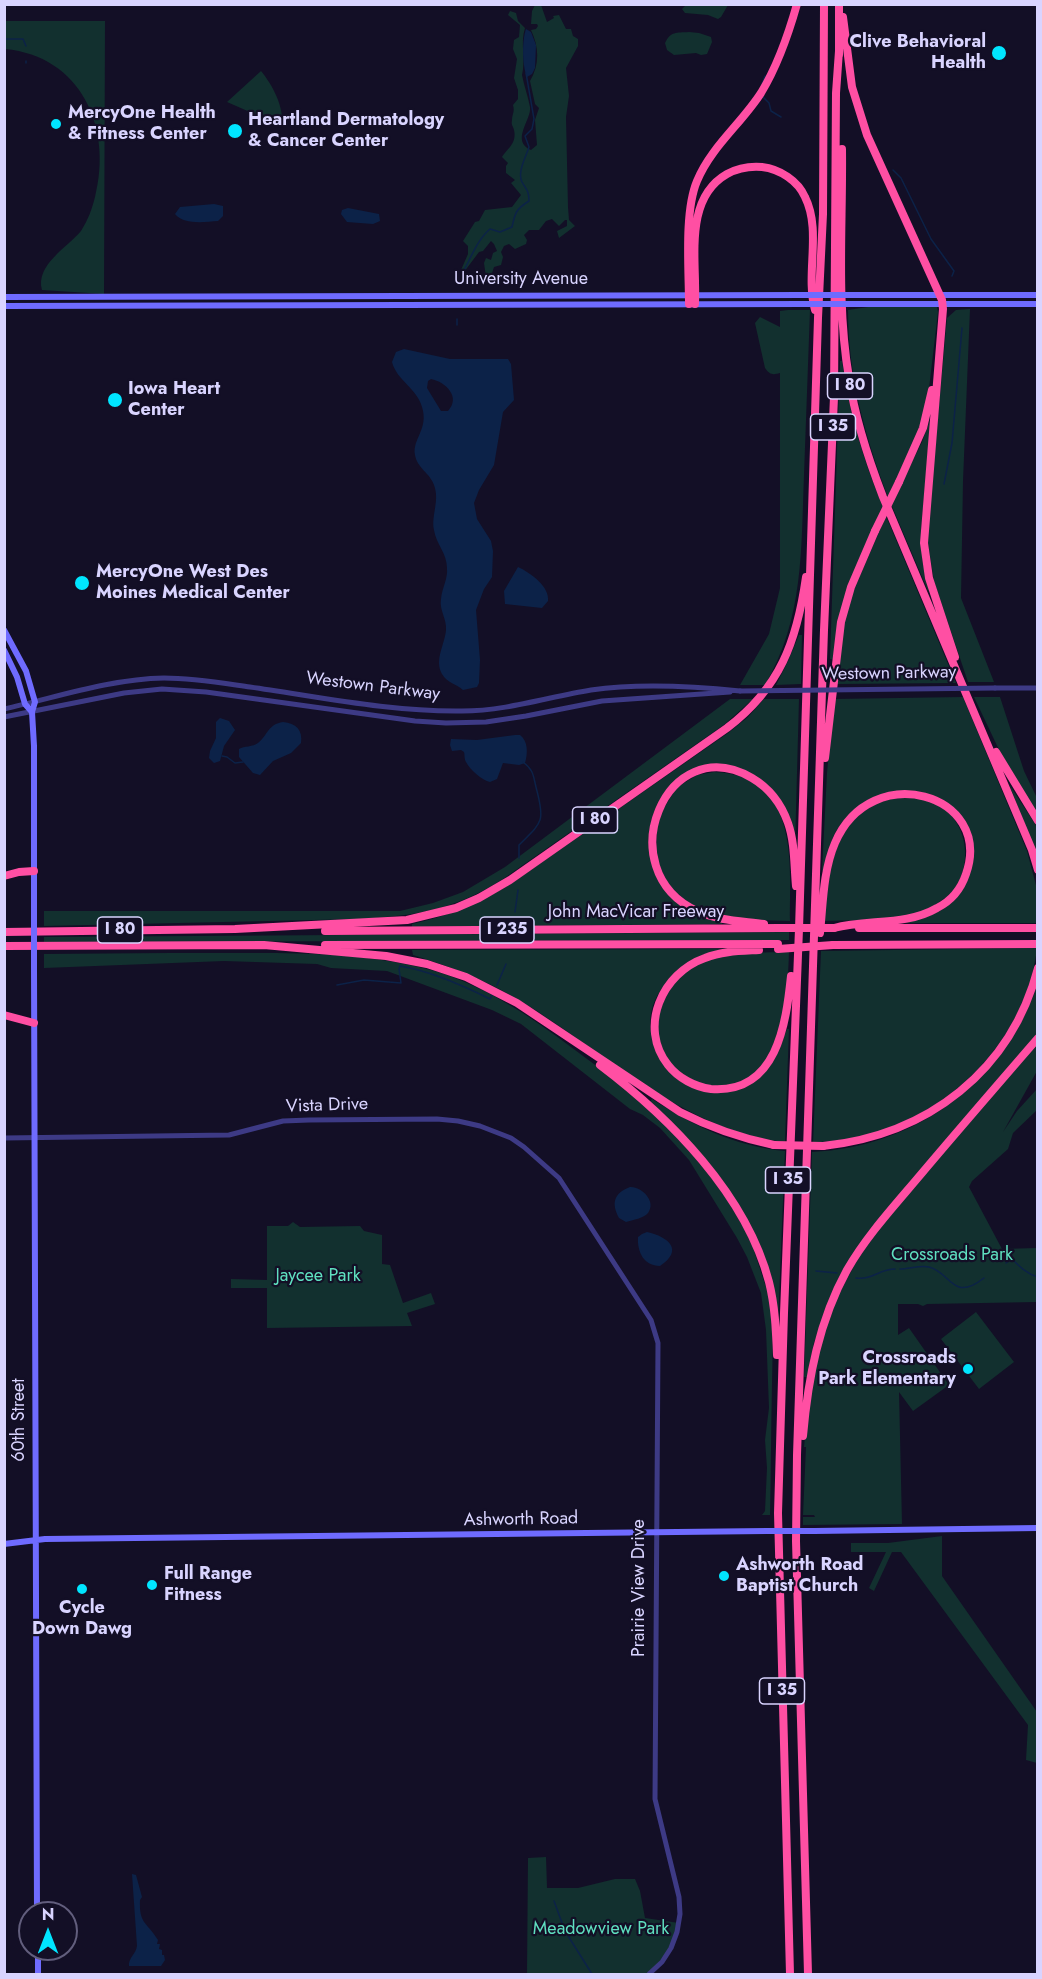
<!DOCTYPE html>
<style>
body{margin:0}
#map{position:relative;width:1042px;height:1979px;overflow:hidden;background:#130f26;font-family:Jost,sans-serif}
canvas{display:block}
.frame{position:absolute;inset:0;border:6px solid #d9d4ff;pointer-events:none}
.north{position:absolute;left:18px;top:1901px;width:60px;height:60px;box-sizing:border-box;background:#130f26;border:2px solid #625e7d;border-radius:50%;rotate:0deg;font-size:16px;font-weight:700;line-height:24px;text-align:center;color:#d9d4ff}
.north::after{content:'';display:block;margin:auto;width:21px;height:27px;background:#00e5ff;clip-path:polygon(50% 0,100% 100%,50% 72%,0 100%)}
</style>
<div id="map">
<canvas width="1042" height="1979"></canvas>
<div class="frame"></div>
<div class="north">N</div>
</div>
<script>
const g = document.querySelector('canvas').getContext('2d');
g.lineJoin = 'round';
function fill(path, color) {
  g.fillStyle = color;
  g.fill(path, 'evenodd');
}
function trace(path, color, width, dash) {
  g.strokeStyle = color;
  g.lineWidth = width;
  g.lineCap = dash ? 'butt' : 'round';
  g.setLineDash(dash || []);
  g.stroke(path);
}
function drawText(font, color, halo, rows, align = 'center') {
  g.font = font + ' Jost,sans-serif';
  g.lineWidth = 4.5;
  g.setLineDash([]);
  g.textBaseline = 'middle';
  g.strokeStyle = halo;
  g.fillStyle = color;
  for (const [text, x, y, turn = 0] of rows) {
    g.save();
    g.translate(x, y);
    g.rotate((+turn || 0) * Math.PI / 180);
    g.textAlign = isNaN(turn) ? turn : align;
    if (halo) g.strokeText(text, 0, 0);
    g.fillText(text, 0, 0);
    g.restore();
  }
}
const green = new Path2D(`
 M535,5H541L547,22L554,18L553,16L559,15L566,29H571L573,36L578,39V46L566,68L569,96L566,117L568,207L569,220L575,226L559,238L557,231L567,226V220H565L559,226L552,219L546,221L539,230H529L524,235L527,240L526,244L515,249L509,244L504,246L501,252L503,257L501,265L494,267L492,273L486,277L484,263L486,258L491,260L493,253L497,251L494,244L491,241L483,251L479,252L464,272L461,270L468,254V246L463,241L475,222L479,221L485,210L512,207L521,195L511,183L515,180L506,173V166L508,163L502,157C508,148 517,143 514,130C513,125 511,126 512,120C512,114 515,112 513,105L518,99V90L514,78L517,59L513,49L514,40L519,37L520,25L508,15L510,11L516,13L518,21L525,28C520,43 526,60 522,75C524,86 528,96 530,107C532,119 510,141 531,150L537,145L535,120L539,108L535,104L530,81C540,64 539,47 531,30L536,29L538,26L537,24H531L532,11Z
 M686,5V4L728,5L721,17L718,19L708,15L685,13L682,9Z
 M5,21H105L104,294L42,290C35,265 68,247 81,231C88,220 92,209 95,197C113,128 81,56 5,49Z
 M689,32L699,33L711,37L712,42L707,54L701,55L696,53L674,55L667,50L665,43C671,31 676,33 689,32Z
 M261,71C273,86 284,106 282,126L227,102Z
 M868,307H937L938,312L928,397L921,426L888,497C865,437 848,375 848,310Z
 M970,309L963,481L961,598L994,682H968L934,581L927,537L947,318L956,310Z
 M788,310H810C808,365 806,420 804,475C801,550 804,618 765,685H740L769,634L780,588V373C773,375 770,375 765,368L755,323L760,317L780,327V311Z
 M840,361H842C849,412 863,460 883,507L866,543L834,660L830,659Z
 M931,417L921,530L923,564L930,590L928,591L891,504L922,442Z
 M886,516L956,683L835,684L846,608Z
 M799,635H802L801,684L776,685L788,661Z
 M963,697L1027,851L1037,889V923H900L957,895L971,842C963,830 956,812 946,803C937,794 923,794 911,793C879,790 844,808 832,840C829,850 827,861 825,872L822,871L827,773L834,699Z
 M974,697H1000L1024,771L1037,798V816L1010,773Z
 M730,699H753L725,724L503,879C454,910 415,916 358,919L44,926V911H400L433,903L463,892L505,867Z
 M764,699H799L795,847C791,821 784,815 769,795C750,770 746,768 715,770C708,770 699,769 692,771C682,773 673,782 667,790C641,822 643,870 673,899C687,912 703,917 722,922V924L412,927V924C449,916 480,903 512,883L728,733L748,717Z
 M714,772C799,775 790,861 790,921L757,920L724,916L695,908L670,887L656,859L657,820L676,788L697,775Z
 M1009,784L1037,827V855Z
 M911,797C919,799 930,800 937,804C963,818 971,851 961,877C956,893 939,903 925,910C902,921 850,920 824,921C828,875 833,819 883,801C891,798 902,798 911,797Z
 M789,932V940L44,942V937Z
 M1037,948C1028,1028 967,1097 894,1126C868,1137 840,1140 813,1143L821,951Z
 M720,949V952H714C701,961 670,978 661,990C642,1015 650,1052 672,1073C675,1075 679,1080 682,1082C691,1086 726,1087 737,1089L779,1050L787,1029H789L785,1142C682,1131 600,1047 514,997C481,978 448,966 413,955L412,950Z
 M789,952C788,985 785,1035 765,1062C722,1120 631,1063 665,999C671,987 679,975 691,968C719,950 758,953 789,952Z
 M171,953C250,954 346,948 423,968C480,982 529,1015 575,1050C600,1069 626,1086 648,1107C694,1151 744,1212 763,1273C774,1310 773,1347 772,1384C771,1428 771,1472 770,1515H762L765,1511L767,1468L765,1440L769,1408L766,1330L761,1293L747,1257L737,1238L689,1160L660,1128L643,1115L630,1109L521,1024L492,1010L387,971L331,968L317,964L224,961L44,968V954Z
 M1037,986V1034L860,1245L814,1342L807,1377H804L812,1152C915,1147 1003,1083 1037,986Z
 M1037,1042V1071L1003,1132L1017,1111L1037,1089V1110L1013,1133L1008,1149L972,1181L969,1187L1002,1249L1037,1248V1302L927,1304L923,1306L918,1304H898V1335L909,1328L949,1385L913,1411L899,1392L902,1524L803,1525V1517H815L814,1515H803L806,1447H804L811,1378L832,1308L855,1264L881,1225Z
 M652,1099C694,1126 734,1146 785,1151L778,1324L743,1217L650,1102Z
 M293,1222L300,1227L360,1226L364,1231L382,1235V1264L390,1265L403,1303L431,1293L435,1304L407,1313L412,1326L267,1328V1288H231V1279L267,1280V1226H288Z
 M976,1312L1014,1362L979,1389L941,1339Z
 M942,1536V1576L1037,1712V1763L1026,1760L1028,1725L901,1552H892L874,1591L869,1588L886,1552H851V1543H888Z
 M546,1857L547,1888H578L615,1879H635L640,1891L645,1918L679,1923L671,1948L649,1974H527L528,1858Z`);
const water = new Path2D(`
 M526,29L531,32L536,45L535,68L532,74L527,77C522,65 522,40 526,29Z
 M214,204L223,206V216L218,221C204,222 184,225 175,214L180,207Z
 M348,208L379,214L380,221L373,224L347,222L341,214L342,210Z
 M404,349L450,359H508L511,364L514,400L503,412L494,465L479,490L474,503L477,519L491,541L493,551L492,577L484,589L476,610L480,660L479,683L477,687L463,690C457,684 447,683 442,674C434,660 445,644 446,630C447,619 439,610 441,599C442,588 448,579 447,568C447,553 436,544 434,530C431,515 440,501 434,485C430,473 417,468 415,455C412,439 429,429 422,407C417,388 397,381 392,362L396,352ZM431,379C446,382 461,397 448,411H441L427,388L428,381Z
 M518,567C531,573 550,587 548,601L542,608L505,604L504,591Z
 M220,718L229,721L235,730L224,746L220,761L214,763L209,758L210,751L216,738V722Z
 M283,722C296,723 303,730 301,743L291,753L273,761L260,775L253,773L239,757V749C244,746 253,747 258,743C268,735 268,724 283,722Z
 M515,735H520C528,741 528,753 525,763L519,765L503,763L497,779L490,782C482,780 470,770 466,762C464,759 465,755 464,752L461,750L452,751L450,745L451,739L477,740Z
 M630,1187C641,1186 657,1201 648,1213C644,1218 633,1220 626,1222L619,1218C611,1203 614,1193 630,1187Z
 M647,1232C669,1237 684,1250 660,1266C644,1266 637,1252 638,1237L642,1234Z
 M132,1874L136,1875L142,1897L140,1900C139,1924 146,1921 158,1940L157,1944H160L159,1949L162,1950V1955H164L165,1960L161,1966H129C128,1958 136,1954 137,1946Z`);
const stream = new Path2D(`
 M4,39H23L26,46
 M26,61V63
 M762,84L765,76
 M763,97L769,103L771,111L781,117
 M893,170L901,178L931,239L954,271L952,276
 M463,272C471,258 477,240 490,229L500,232L512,227C515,213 516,209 529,201C529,191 526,189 522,182C517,172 526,157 529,147L525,136L532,129L534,119L526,73
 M457,325V319
 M944,484L952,443L962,328
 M222,756L227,757L235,763L243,762
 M519,858V845C542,822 545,822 537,791C533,777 535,771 523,762
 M515,912L518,890
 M337,985L364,980L401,983L399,969L400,966C431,971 462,985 490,999L492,995
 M497,985L506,964
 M1006,1263L1012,1259C1020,1267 1027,1274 1038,1277
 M900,1269C909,1269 920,1265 929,1267C951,1272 952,1303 984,1278
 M816,1271L837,1273
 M856,1278C873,1280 879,1269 895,1269
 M554,1901L565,1931L592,1974`);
const tertiary = new Path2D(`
 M995,688H1038
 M4,709C58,697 110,679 164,678C193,678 222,683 250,687C320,697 391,712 462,711C506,711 548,697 591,690C640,683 691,686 740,691
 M4,717L124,693L162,689L206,692L415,721L446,723L486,722L526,716L602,701L730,692
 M4,1138L229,1135L283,1121L309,1120L437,1119L458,1121L480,1126L511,1138L524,1147L559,1178L651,1320L658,1343L655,1799L679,1897L680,1914L677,1932L671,1948L662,1962L649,1974`);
const secondary = new Path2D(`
 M853,295H1038
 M4,297L803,295
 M853,304H1038
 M4,306L803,304
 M4,630L26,671L35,702L32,712L34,746V911
 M4,650L17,677L25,704L32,712
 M34,968L37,1913
 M814,1531L1038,1528
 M4,1544L45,1539L767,1531
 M38,1949V1974`);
const motorway = new Path2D(`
 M839,4V55
 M843,17L852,87L867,135L942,300L943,309L924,543L929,578L955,657
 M842,149C843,224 836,303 849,378C855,419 868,458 883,497L1032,850L1038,870
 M689,304C689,269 684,212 697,181C711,147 741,124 761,93C778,65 788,36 797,4
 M695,304C697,261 683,199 727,174C738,168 750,166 762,167C780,169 798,181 805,197C822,231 805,274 815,310
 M899,482L923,428L932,390
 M996,752L1038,821
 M825,758L841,622L851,587L875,531
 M4,876L19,872L34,871
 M764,924C742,921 718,921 697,911C608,870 666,728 752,778C769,788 781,803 788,823C795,843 794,865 796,886
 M859,928H1038
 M325,931L779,928
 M4,932L235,929L407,920L456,908L479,898L510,880L727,728C780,688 797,641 806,577
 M820,933C823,904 823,871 835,843C871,758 994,794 966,874C961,889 951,901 937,908C906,926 868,919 834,928
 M325,945L778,944
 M833,945L1038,944
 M4,946L264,945L386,956L427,964L466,977L517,1003L680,1112C711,1128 740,1138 774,1145
 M759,950C741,951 722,951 705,958C662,973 638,1027 668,1065C678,1078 695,1087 711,1089C777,1094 786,1024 791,976
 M4,1015L34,1023
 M600,1065C670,1118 746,1194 769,1282C775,1306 776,1330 777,1355
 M823,1146C928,1135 1011,1071 1038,968
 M803,1436C808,1378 819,1321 847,1270C867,1235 896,1204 922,1173C960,1128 999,1083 1038,1038
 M790,1974L778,1513L784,1313L799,929L818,318L823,214L824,4
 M808,1974L796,1541L797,1455L824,630L834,397L836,93L839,51`);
const tertiaryBridge = new Path2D(`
 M740,691L995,688`);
const secondaryBridge = new Path2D(`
 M803,295H853
 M803,304H853
 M34,968V911
 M767,1531H814`);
const motorwayBridge = new Path2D(`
 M875,531L899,482
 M779,928H834
 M778,949L833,945
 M774,1145L823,1146`);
const markers = [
 [999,53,8,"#00e5ff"],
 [56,124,6,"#00e5ff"],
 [235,131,8,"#00e5ff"],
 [115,400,8,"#00e5ff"],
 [82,583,8,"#00e5ff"],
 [968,1369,6,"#00e5ff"],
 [724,1576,6,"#00e5ff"],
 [152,1585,6,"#00e5ff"],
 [82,1589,6,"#00e5ff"]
];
const shields = [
 [850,386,45],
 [833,427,45],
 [595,820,45],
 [120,930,45],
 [507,930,54],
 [788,1180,45],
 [782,1691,45]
];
const shieldNames = [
 ["I 80",850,386],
 ["I 35",833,427],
 ["I 80",595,820],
 ["I 80",120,930],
 ["I 235",507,930],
 ["I 35",788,1180],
 ["I 35",782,1691]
];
const poiNames = [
 ["Clive Behavioral",986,43,"right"],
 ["Health",986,64,"right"],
 ["MercyOne Health",68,114],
 ["& Fitness Center",68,135],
 ["Heartland Dermatology",248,121],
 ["& Cancer Center",248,142],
 ["Iowa Heart",128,390],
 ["Center",128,411],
 ["MercyOne West Des",96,573],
 ["Moines Medical Center",96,594],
 ["Crossroads",956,1359,"right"],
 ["Park Elementary",956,1380,"right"],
 ["Ashworth Road",736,1566],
 ["Baptist Church",736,1587],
 ["Full Range",164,1575],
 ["Fitness",164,1596],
 ["Cycle",82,1609,"center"],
 ["Down Dawg",82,1630,"center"]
];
const streetNames = [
 ["University Avenue",521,280],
 ["Westown Parkway",889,674,-1],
 ["Westown Parkway",373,687,7],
 ["John MacVicar Freeway",636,913],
 ["Vista Drive",327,1106,-2],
 ["60th Street",20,1420,-90],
 ["Ashworth Road",521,1520,-1],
 ["Prairie View Drive",640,1588,-90]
];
const parkNames = [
 ["Crossroads Park",952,1256],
 ["Jaycee Park",318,1277],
 ["Meadowview Park",601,1930]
];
fill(green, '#12302f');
fill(water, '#0c2248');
trace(stream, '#0c2248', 1.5);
trace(tertiary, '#3d3a85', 5);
trace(secondary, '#6f6bff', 6);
trace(motorway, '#ff4fa3', 8);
trace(tertiaryBridge, '#3d3a85', 5);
trace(secondaryBridge, '#6f6bff', 6);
trace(motorwayBridge, '#ff4fa3', 8);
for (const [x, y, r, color] of markers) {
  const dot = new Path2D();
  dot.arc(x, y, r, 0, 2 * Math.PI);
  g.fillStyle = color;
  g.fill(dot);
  trace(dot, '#130f26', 2);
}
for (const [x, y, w] of shields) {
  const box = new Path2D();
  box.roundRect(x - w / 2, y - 13, w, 26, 4.5);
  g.fillStyle = '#130f26';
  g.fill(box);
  trace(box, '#d9d4ff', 1.5);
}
drawText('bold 16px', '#d9d4ff', null, shieldNames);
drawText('bold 18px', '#d9d4ff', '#130f26', poiNames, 'left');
drawText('18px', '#d9d4ff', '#130f26', streetNames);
drawText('18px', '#5fe0c0', '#130f26', parkNames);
</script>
